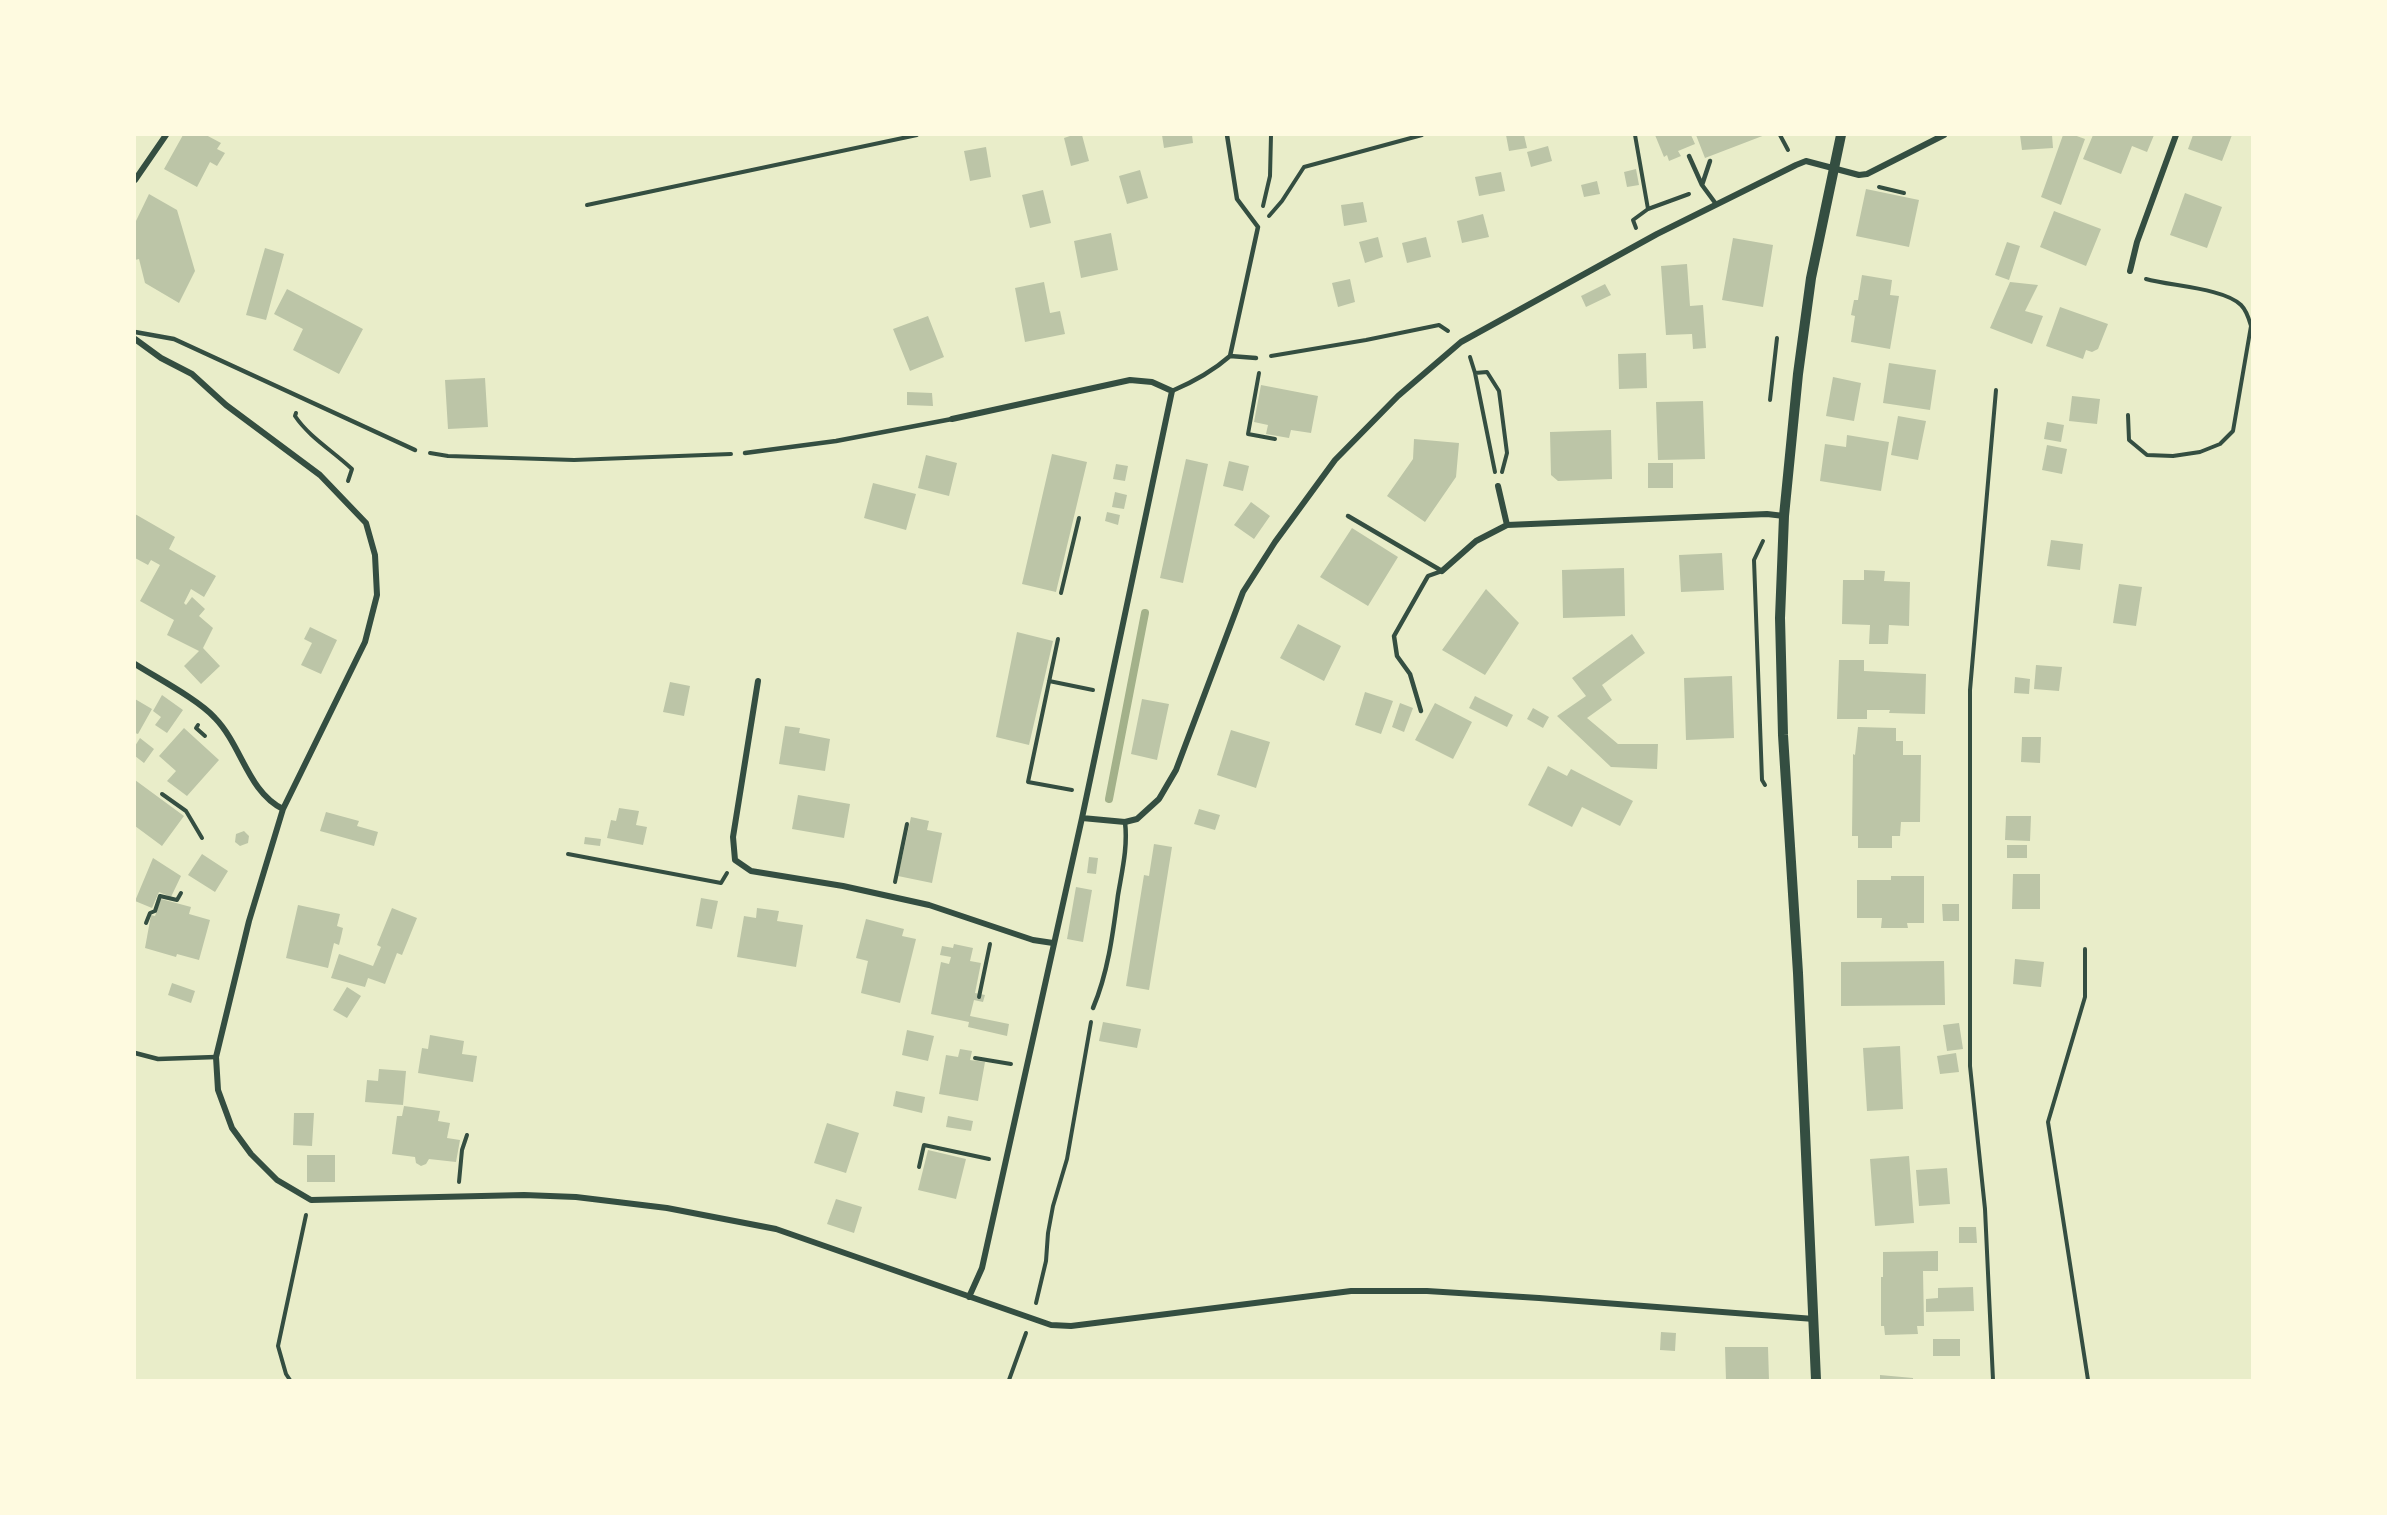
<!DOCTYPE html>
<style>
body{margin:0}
#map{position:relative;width:2387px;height:1515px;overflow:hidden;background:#e9edc9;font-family:Commissioner,sans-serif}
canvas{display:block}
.frame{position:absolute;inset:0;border:136px solid #fefae0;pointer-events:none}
</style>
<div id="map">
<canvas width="2387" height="1515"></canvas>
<div class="frame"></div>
</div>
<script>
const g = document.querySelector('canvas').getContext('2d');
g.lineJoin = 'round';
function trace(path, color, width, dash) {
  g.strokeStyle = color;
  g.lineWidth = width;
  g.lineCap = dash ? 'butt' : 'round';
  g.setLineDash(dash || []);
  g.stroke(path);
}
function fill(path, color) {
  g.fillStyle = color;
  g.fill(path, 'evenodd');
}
const stream = new Path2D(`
 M1109,799L1145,613`);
const building = new Path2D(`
 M183,135H206L221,143L217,149L225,153L217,166L210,162L197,187L164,169Z
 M1073,135H1082L1089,161L1071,166L1064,138Z
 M1162,135H1192L1193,143L1164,148Z
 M1506,135H1524L1527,148L1509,151Z
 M1655,135H1691L1695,144L1678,151L1681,156L1669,161L1667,155L1664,157Z
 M1696,135H1765L1705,158Z
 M2020,135H2052L2053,148L2022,150Z
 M2063,135H2074L2085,139L2061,205L2041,197Z
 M2093,135H2154L2147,152L2132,146L2121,174L2083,159Z
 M2193,135H2232L2222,161L2188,149Z
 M1548,146L1552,161L1531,167L1527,152Z
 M986,147L991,177L970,181L964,151Z
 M1636,169L1639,185L1627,187L1624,172Z
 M1140,170L1148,198L1127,204L1119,176Z
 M1501,172L1505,191L1479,196L1475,177Z
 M1597,181L1600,194L1584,197L1581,185Z
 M1866,189L1919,200L1909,247L1856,236Z
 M1043,190L1051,223L1030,228L1022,195Z
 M2185,193L2222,207L2207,248L2170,235Z
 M149,194L177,210L195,271L179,303L145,283L139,259L135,260V223Z
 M1363,202L1367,222L1344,226L1341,205Z
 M2054,211L2101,229L2086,266L2040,247Z
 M1483,214L1489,237L1462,243L1457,221Z
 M1111,233L1118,270L1081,278L1074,241Z
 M1378,237L1383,257L1365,263L1359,242Z
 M1426,237L1431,257L1407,263L1402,243Z
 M1733,238L1773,245L1763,307L1722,300Z
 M2007,242L2020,246L2009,280L1995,275Z
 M265,248L284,254L266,320L246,315Z
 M1687,264L1690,306L1703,305L1706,348L1693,349L1692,334L1666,335L1661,266Z
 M1862,275L1892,280L1890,295L1899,296L1890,349L1851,342L1855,316L1851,315L1854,300H1858Z
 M1350,279L1355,302L1338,307L1332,283Z
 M1044,282L1050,313L1060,311L1065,334L1025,342L1015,288Z
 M2010,282L2038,285L2025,311L2043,316L2032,344L1990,328Z
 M1605,284L1611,295L1586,307L1581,296Z
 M287,289L363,329L339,374L293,350L303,329L274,314Z
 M2060,307L2108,324L2098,349L2092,352L2086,350L2083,359L2046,346Z
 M928,316L944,357L910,371L893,329Z
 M1646,353L1647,388L1619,389L1618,354Z
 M1889,363L1936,370L1930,410L1883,403Z
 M1833,377L1861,383L1854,421L1826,416Z
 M485,378L488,427L448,429L445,380Z
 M1261,385L1318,396L1311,433L1291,430L1289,438L1266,434L1268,425L1254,422Z
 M907,392L932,393L933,406L907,405Z
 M2072,396L2100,399L2097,424L2069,421Z
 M1703,401L1705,459L1658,460L1656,402Z
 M1898,416L1926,421L1918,460L1891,455Z
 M2047,422L2064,425L2061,442L2044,439Z
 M1611,430L1612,479L1558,481L1551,475L1550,432Z
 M1847,435L1889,442L1881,491L1820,481L1825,444L1846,447Z
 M1414,439L1459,443L1456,477L1425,522L1387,496L1413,459Z
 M2047,445L2067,449L2062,474L2042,470Z
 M1052,454L1087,462L1056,592L1022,584Z
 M926,455L957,463L949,496L918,488Z
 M1186,459L1208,464L1183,583L1160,578Z
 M1229,461L1249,466L1243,491L1223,486Z
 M1648,463H1673V488H1648Z
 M1116,464L1128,466L1125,481L1113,479Z
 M873,483L916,494L906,530L864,518Z
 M1115,492L1127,495L1124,509L1112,507Z
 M1251,502L1270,516L1254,539L1234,525Z
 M1107,512L1120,515L1118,525L1105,521Z
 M135,514L175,537L169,549L216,576L204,597L191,589L184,603L186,605L192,597L205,609L199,616L213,628L203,648L220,666L201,684L184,666L199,651L167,635L174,620L140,601L160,565L151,560L148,565L135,558Z
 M1352,528L1398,557L1368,606L1320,577Z
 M2051,540L2083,544L2080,570L2047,566Z
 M1722,553L1724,590L1681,592L1679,555Z
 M1624,568L1625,616L1563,618L1562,570Z
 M1864,570L1885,571L1884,581L1910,582L1909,626L1889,625L1888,644H1869L1870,625L1842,624L1843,580H1864Z
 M2119,584L2142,587L2136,626L2113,623Z
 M1486,589L1519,623L1485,675L1442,650Z
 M1298,624L1341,646L1324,681L1280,658Z
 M310,627L337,640L321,674L301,665L312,643L304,639Z
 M1017,632L1053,641L1029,745L996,737Z
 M1632,634L1645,653L1602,685L1612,700L1587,718L1618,744H1658L1657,769L1611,767L1557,716L1586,696L1572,678Z
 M1839,660H1864V671L1926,674L1925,714L1889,713L1890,710H1867V719H1837Z
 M2036,665L2062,667L2059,691L2034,689Z
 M1732,676L1734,738L1686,740L1684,678Z
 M2015,677L2030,679L2029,694L2014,693Z
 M670,682L690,686L684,716L663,712Z
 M1365,692L1393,701L1381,734L1355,725Z
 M162,695L183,710L167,733L155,725L161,717L153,711Z
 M1475,696L1513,715L1507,727L1469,708Z
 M135,699L152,709L138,734L135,733Z
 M1142,699L1169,704L1157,760L1131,754Z
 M1400,703L1413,708L1404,732L1392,727Z
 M1435,703L1472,722L1453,759L1415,740Z
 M1533,708L1549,717L1543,728L1527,719Z
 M785,726L800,728L799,733L830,739L825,771L779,764Z
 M1858,727L1896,728V741H1903V755H1921L1920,822H1901L1900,836H1892V848H1858V836H1852L1853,754L1855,755Z
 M184,728L219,760L187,796L167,781L176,771L159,756Z
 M1231,730L1270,742L1256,788L1217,775Z
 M2022,737H2041L2040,763L2021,762Z
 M140,738L154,749L144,763L135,756V746Z
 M1548,766L1567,776L1571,769L1633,801L1620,826L1582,807L1572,827L1528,805Z
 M135,780L184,816L162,846L135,826Z
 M798,795L850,804L844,838L792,829Z
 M619,808L639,811L636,825L647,827L643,845L607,838L611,820L616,821Z
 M1199,809L1220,815L1215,830L1194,824Z
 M326,812L359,821L357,826L378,832L374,846L320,831Z
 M2006,816H2031L2030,841L2005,840Z
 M911,817L929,821L927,830L942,833L932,883L898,876Z
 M244,831L249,836L248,843L240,846L235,842L236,834Z
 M585,837L601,839L600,846L584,844Z
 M1154,844L1172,847L1149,990L1126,986L1144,875L1149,876Z
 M2007,845H2027V858H2007Z
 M202,854L228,871L215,892L188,875Z
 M1089,857L1098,858L1096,874L1087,873Z
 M153,858L181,876L171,897L159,892L152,908L135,901Z
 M2013,874H2040V909H2012Z
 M1891,876H1924V923H1907L1908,928H1881L1882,918H1857V880H1891Z
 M1076,887L1092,890L1083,942L1067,939Z
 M701,898L718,901L712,929L696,926Z
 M161,899L191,907L189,914L210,920L199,960L177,954L176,957L145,948L151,915L155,916Z
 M1942,904H1959V921H1943Z
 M298,905L340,914L337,926L343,928L341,937L339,945L334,943L328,968L286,958Z
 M392,908L417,918L402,955L397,953L385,984L368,978L365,987L331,978L339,954L373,966L381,947L377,945Z
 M757,908L779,911L777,921L803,925L796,967L737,957L744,916L756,918Z
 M866,919L904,929L902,936L916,939L900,1003L861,993L868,961L856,958Z
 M954,944L973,948L970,961L981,963L975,993L985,995L983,1002L974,1000L970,1016L1009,1024L1007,1036L968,1027L969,1022L931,1014L941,962L949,964L951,957L940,955L942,946L953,948Z
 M2015,959L2044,962L2041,987L2013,984Z
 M1944,961L1945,1005L1841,1006V962Z
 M172,983L195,991L191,1003L168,995Z
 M347,987L361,996L347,1018L333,1010Z
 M1103,1022L1141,1029L1137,1048L1099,1041Z
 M1959,1023L1963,1049L1947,1051L1943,1025Z
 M907,1030L934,1036L928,1061L902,1055Z
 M430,1035L464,1041L462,1054L477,1056L473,1082L418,1073L422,1048L428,1049Z
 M1900,1046L1903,1109L1867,1111L1863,1048Z
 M960,1049L972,1051L970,1060L985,1062L978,1101L939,1094L946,1055L958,1057Z
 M1956,1053L1959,1072L1940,1074L1937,1056Z
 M379,1069L406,1071L403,1105L365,1102L367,1080L378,1081Z
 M896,1091L925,1097L922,1113L893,1106Z
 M404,1106L440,1111L438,1121L450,1123L447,1138L460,1140L456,1162L429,1159L426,1164L421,1166L416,1163L415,1157L392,1154L397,1116H402Z
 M294,1113H314L312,1146L293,1145Z
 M948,1116L973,1121L971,1131L946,1127Z
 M827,1123L859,1133L846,1173L814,1163Z
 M928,1150L966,1159L956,1199L918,1190Z
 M307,1155H335V1182H307Z
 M1909,1156L1914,1223L1875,1226L1870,1159Z
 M1947,1168L1950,1204L1919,1206L1916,1170Z
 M836,1199L862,1207L854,1233L827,1224Z
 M1959,1227H1976L1977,1243H1959Z
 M1938,1251V1271H1923L1924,1326H1917L1918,1334L1885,1335L1884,1326H1881V1277H1883V1252Z
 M1973,1287L1974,1311L1926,1312V1299L1938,1298V1288Z
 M1661,1332L1676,1333L1675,1351L1660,1350Z
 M1933,1339H1960V1356H1933Z
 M1725,1347H1768L1769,1380H1726Z
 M1880,1375L1913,1378V1380H1880Z`);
const path = new Path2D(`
 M1635,135L1648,209L1689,194
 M1780,135L1788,150
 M1879,187L1904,193
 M587,205L917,135
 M1263,206L1270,176L1271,135
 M1269,216L1282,201L1304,167L1422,135
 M1636,228L1633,220L1648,209
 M1271,356L1366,340L1439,325L1448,331
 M1470,357L1475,373L1495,472
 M1259,373L1248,434L1275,439
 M1475,373L1487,372L1499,391L1507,453L1502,472
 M1770,400L1777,338
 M296,413L295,416C309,437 333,451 352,469L348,481
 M2128,415L2129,440L2147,455L2173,456L2200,452L2220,444L2233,431L2251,326C2249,319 2247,311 2241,305C2224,288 2170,286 2146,279
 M430,453L448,456L574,460L731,454
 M1763,541L1754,560L1762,780L1765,785
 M1061,593L1079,518
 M1058,639L1028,782L1072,790
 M1049,681L1093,690
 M198,725L196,728L205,736
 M162,794L186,811L202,838
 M568,854L721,883L727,873
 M895,882L907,824
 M146,923L150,913L155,911L160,896L177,900L181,893
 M2085,949V997L2048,1122L2088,1380
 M979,997L990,944
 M975,1058L1011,1064
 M919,1167L924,1145L989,1159
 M459,1182L462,1150L467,1135
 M1036,1303L1046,1261L1048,1233L1053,1206L1067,1159L1091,1022
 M290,1380L286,1374L278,1346L306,1215
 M1009,1380L1026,1333
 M1993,1380L1985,1209L1970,1066V690L1996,390`);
const service = new Path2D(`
 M1227,135L1237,199L1258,227L1230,356
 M1689,156L1702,185L1716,204
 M1702,185L1710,161
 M135,332L174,339L415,450
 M1230,356L1256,358
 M1172,391C1193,382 1213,371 1230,356
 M745,453L836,441L952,419
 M1348,516L1442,571L1428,576L1394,636L1397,656L1410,674L1421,711
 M1093,1008C1108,973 1113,933 1118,895C1122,871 1128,847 1125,822
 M135,1053L158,1059L216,1057`);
const minor = new Path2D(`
 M135,180L166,135
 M2130,271L2137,242L2176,135
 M135,339L161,358L192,374L226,405L320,475L366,523L375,555L377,595L365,642L283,809L249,921L216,1057L218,1090L232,1128L251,1154L277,1180L311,1200L524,1195L576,1197L667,1208L776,1229L1051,1325L1071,1326L1351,1291H1427L1539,1298L1814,1319
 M952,419L1130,380L1152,382L1172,391L1082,818L982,1268L969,1297
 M1498,486L1507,525
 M1442,571L1476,541L1507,525L1767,514L1784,516
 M135,664C157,678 199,700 215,718C242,746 248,792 283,809
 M758,681L733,837L735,860L751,871L843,886L929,905L1033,940L1053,943
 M1082,818L1125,822L1137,819L1159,799L1176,770L1243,592L1275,542L1335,460L1398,396L1461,342L1657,234L1796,165L1806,161L1859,175L1867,174L1944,135`);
const tertiary = new Path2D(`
 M1816,1380L1798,973L1783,735L1780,618L1784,516L1798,374L1811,278L1841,135`);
trace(stream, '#a3b18a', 8);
fill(building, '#bcc5a7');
trace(path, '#344e41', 4);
trace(service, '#344e41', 4.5);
trace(minor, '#344e41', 6);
trace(tertiary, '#344e41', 10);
</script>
